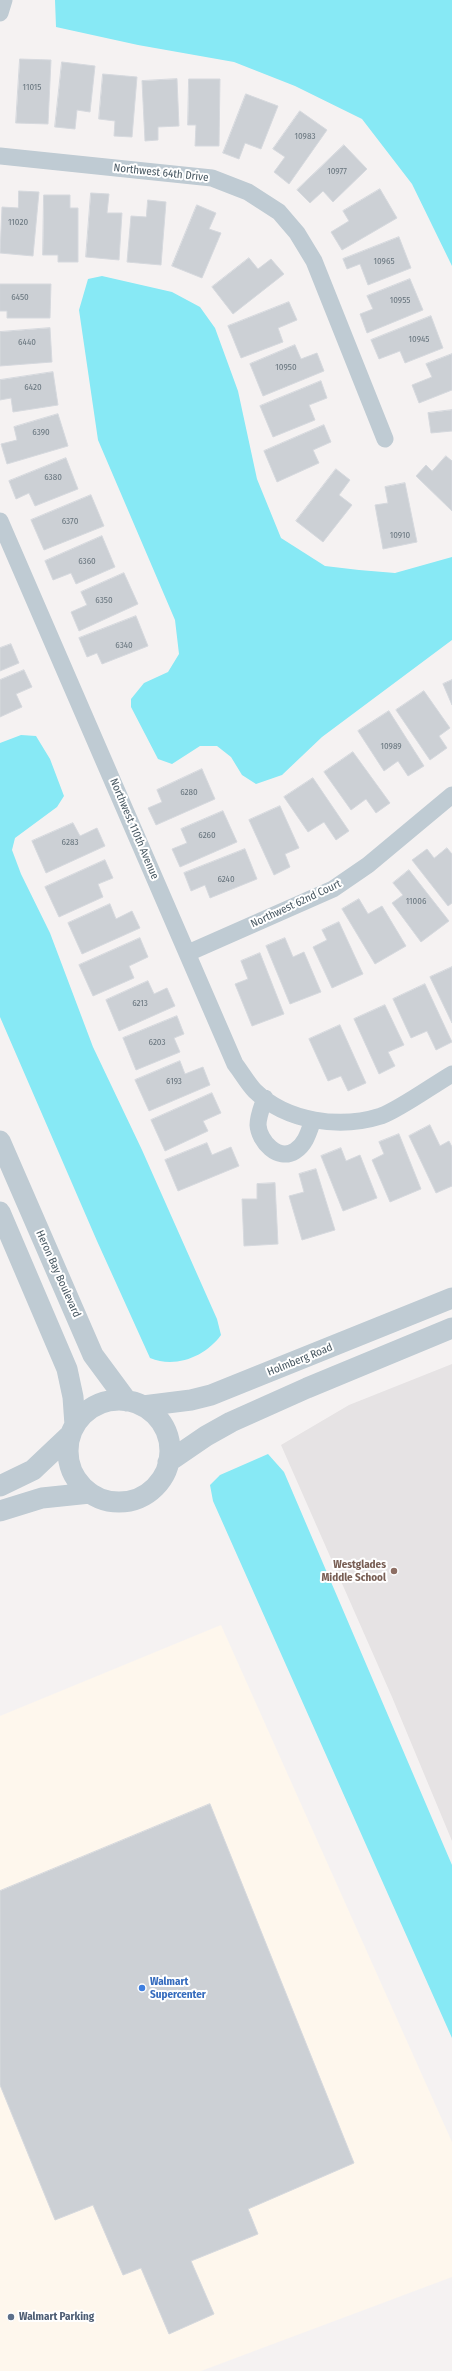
<!DOCTYPE html>
<style>
body{margin:0}
canvas{display:block;background:#f5f2f2}
</style>
<canvas width="452" height="2371"></canvas>
<script>
const g = document.querySelector('canvas').getContext('2d');
g.lineJoin = 'round';
function fill(path, color) {
  g.fillStyle = color;
  g.fill(path, 'evenodd');
}
function trace(path, color, width, dash) {
  g.strokeStyle = color;
  g.lineWidth = width;
  g.lineCap = dash ? 'butt' : 'round';
  g.setLineDash(dash || []);
  g.stroke(path);
}
function drawText(font, color, halo, rows, align = 'center') {
  g.font = font + ' "Fira Sans Condensed",sans-serif';
  g.lineWidth = 4;
  g.setLineDash([]);
  g.textBaseline = 'middle';
  g.strokeStyle = halo;
  g.fillStyle = color;
  for (const [text, x, y, turn = 0] of rows) {
    g.save();
    g.translate(x, y);
    g.rotate((+turn || 0) * Math.PI / 180);
    g.textAlign = isNaN(turn) ? turn : align;
    if (halo) g.strokeText(text, 0, 0);
    g.fillText(text, 0, 0);
    g.restore();
  }
}
const commercial = new Path2D(`
 M221,1625L452,2142V2277L201,2371H0V1716Z`);
const education = new Path2D(`
 M452,1364V1841L392,1697L281,1445L349,1405Z`);
const water = new Path2D(`
 M55,0H452V266L412,184L362,119L295,86L234,62L138,45L56,27Z
 M102,276L172,292L200,307L215,328L238,391L257,479L281,538L325,566L359,570L395,573L452,557V640L322,737L282,775L256,784L242,775L231,757L217,746H200L172,764L158,759L131,707V699L144,683L168,672L179,654L175,620L98,440L79,310L88,279Z
 M21,735L36,736L50,759L64,796L57,807L15,838L12,850L21,874L50,933L93,1047L142,1150L217,1319L221,1335C206,1356 176,1369 150,1358L97,1241L0,1017V743Z
 M268,1454L284,1472L452,1865V2038L213,1501L210,1485L220,1475Z`);
const building = new Path2D(`
 M20,59L51,60L48,124L16,123Z
 M62,62L95,66L90,112L77,110L75,129L55,127Z
 M103,74L137,77L132,137L114,136L115,121L99,119Z
 M177,79L179,126L158,127V140L145,141L142,81Z
 M189,79H220L219,146H195L196,125H188Z
 M246,94L278,106L261,149L245,143L239,159L223,153Z
 M300,111L327,130L289,184L274,172L285,157L273,149Z
 M344,145L367,169L333,202L323,191L310,203L297,190Z
 M380,189L397,218L342,250L331,232L349,221L343,211Z
 M19,191L39,192L33,256L0,253L2,207L18,208Z
 M91,193L109,194L107,213H122L119,260L86,257Z
 M44,195H70V208H78V262H58V255H43Z
 M148,200L166,202L161,265L127,262L131,216L146,217Z
 M197,205L216,213L209,229L221,233L202,278L172,266Z
 M399,237L411,268L368,285L360,264L347,269L343,259Z
 M249,258L258,269L271,259L284,274L233,314L212,287Z
 M410,279L423,310L367,333L360,314L373,309L367,296Z
 M0,284H51L50,318H7V311H0Z
 M289,302L297,320L278,328L283,342L241,358L228,326Z
 M431,316L443,348L405,363L400,351L379,359L371,340Z
 M50,328L52,362L0,366V332Z
 M295,345L301,359L317,353L324,371L263,396L250,364Z
 M452,354V390L419,403L412,385L432,377L426,364Z
 M53,372L58,405L13,412L11,398L0,400V380Z
 M321,381L327,398L309,405L315,420L273,437L260,406Z
 M452,410V431L431,433L428,413Z
 M58,414L68,446L7,464L1,444L17,440L14,427Z
 M324,425L331,442L313,450L319,463L277,482L264,451Z
 M446,456L452,461V511L416,476L426,465L432,471Z
 M66,458L78,489L35,506L29,493L16,499L9,481Z
 M336,469L350,480L339,495L352,505L323,542L296,521Z
 M405,483L417,542L383,549L375,505L388,503L385,487Z
 M91,495L104,526L44,550L31,520Z
 M102,536L115,567L76,584L71,573L53,580L45,561Z
 M124,573L138,604L79,631L71,612L87,605L81,592Z
 M136,616L148,646L102,664L97,653L87,657L79,638Z
 M11,644L19,663L0,671V648Z
 M24,670L32,687L16,694L22,707L0,717V680Z
 M452,680V705L443,684Z
 M424,691L450,728L439,736L447,748L430,760L396,710Z
 M389,711L424,766L408,776L398,761L384,771L358,731Z
 M353,752L390,803L376,813L366,799L351,810L324,772Z
 M202,769L215,799L156,825L148,808L162,802L157,790Z
 M313,778L349,831L336,840L324,822L308,832L284,797Z
 M280,806L299,848L285,854L290,867L274,875L249,820Z
 M223,811L237,842L180,867L172,849L187,843L181,829Z
 M73,823L80,836L97,828L105,846L46,873L32,841Z
 M447,848L452,854V903L448,906L412,860L427,849L434,858Z
 M245,849L257,879L210,898L205,885L191,891L184,873Z
 M105,860L113,878L98,884L103,897L59,917L45,887Z
 M409,870L449,921L421,942L392,903L403,895L393,883Z
 M359,899L368,914L382,906L406,946L375,964L342,909Z
 M110,904L116,919L132,911L140,928L82,954L68,923Z
 M339,922L363,974L332,988L313,947L327,940L322,930Z
 M140,938L148,957L129,966L134,978L93,996L79,965Z
 M285,938L293,957L304,952L321,992L290,1004L266,946Z
 M260,953L284,1014L252,1026L235,984L248,979L241,961Z
 M452,967V1023L430,977Z
 M148,981L154,994L167,988L175,1006L119,1031L106,1000Z
 M425,984L452,1042L436,1050L427,1031L411,1038L393,999Z
 M385,1005L404,1045L388,1052L395,1066L379,1074L354,1019Z
 M177,1016L184,1034L174,1038L180,1052L136,1070L123,1038Z
 M340,1025L366,1083L348,1091L341,1076L328,1081L309,1039Z
 M180,1061L185,1074L203,1067L210,1085L149,1111L135,1080Z
 M212,1093L221,1113L203,1121L208,1131L165,1151L151,1120Z
 M430,1125L440,1146L449,1141L452,1147V1186L436,1193L409,1136Z
 M399,1134L421,1189L390,1202L372,1160L384,1154L379,1142Z
 M207,1143L212,1155L231,1147L239,1166L178,1191L165,1160Z
 M341,1148L346,1161L360,1155L377,1198L343,1211L321,1156Z
 M316,1169L335,1230L302,1240L289,1196L304,1192L299,1174Z
 M275,1183L278,1244L244,1246L242,1199H257V1184Z
 M210,1804L354,2163L248,2209L258,2234L191,2261L214,2314L169,2334L141,2268L123,2275L93,2205L55,2220L0,2085V1891Z`);
const minor = new Path2D(`
 M0,13L4,0
 M0,156L212,178L248,192L279,212L297,233L314,261L385,439
 M0,521L235,1064C242,1073 248,1084 255,1091C287,1122 340,1129 381,1116C400,1109 433,1085 452,1074
 M188,953L333,889L368,865L452,795
 M265,1098C262,1107 258,1116 258,1125C259,1141 278,1162 295,1151C306,1144 309,1131 313,1120`);
const tertiary = new Path2D(`
 M0,1141L93,1355L127,1401
 M0,1212L67,1369L73,1397L75,1425
 M68 1451a51 51 0 1 1 102 0a51 51 0 1 1-102 0Z
 M143,1406L191,1400L211,1395L452,1298
 M168,1462L206,1436L231,1422L307,1388L452,1328
 M0,1486L33,1470L70,1435
 M0,1511L42,1498L90,1493`);
const markers = [
 [394,1571,4,"#8d6e63"],
 [142,1988,4,"#3f7fe0"],
 [11,2317,4,"#5c6f8a"]
];
const numberNames = [
 ["11015",32,87],
 ["10983",305,136],
 ["10977",337,171],
 ["11020",18,222],
 ["10965",384,261],
 ["6450",20,297],
 ["10955",400,300],
 ["10945",419,339],
 ["6440",27,342],
 ["10950",286,367],
 ["6420",33,387],
 ["6390",41,432],
 ["6380",53,477],
 ["6370",70,521],
 ["10910",400,535],
 ["6360",87,561],
 ["6350",104,600],
 ["6340",124,645],
 ["10989",391,746],
 ["6280",189,792],
 ["6260",207,835],
 ["6283",70,842],
 ["6240",226,879],
 ["11006",416,901],
 ["6213",140,1003],
 ["6203",157,1042],
 ["6193",174,1081]
];
const streetNames = [
 ["Northwest 64th Drive",161,173,6],
 ["Northwest 110th Avenue",134,829,67],
 ["Northwest 62nd Court",296,904,-25],
 ["Heron Bay Boulevard",58,1274,66],
 ["Holmberg Road",300,1360,-22]
];
const educationNames = [
 ["Westglades",386,1565],
 ["Middle School",386,1578]
];
const shopNames = [
 ["Walmart",150,1982],
 ["Supercenter",150,1995]
];
const serviceNames = [
 ["Walmart Parking",19,2317]
];
fill(commercial, '#fef7ed');
fill(education, '#e6e3e4');
fill(water, '#87e9f5');
fill(building, '#ccd0d5');
trace(building, '#d6d9de', 1);
trace(minor, '#bfcbd3', 17);
trace(tertiary, '#bfcbd3', 21);
for (const [x, y, r, color] of markers) {
  const dot = new Path2D();
  dot.arc(x, y, r, 0, 2 * Math.PI);
  g.fillStyle = color;
  g.fill(dot);
  trace(dot, '#fff', 1.5);
}
drawText('9px', '#69767f', null, numberNames);
drawText('11px', '#485862', '#fff', streetNames);
drawText('bold 11px', '#785e54', '#fff', educationNames, 'right');
drawText('bold 11px', '#366cbe', '#fff', shopNames, 'left');
drawText('bold 11px', '#4e5e75', '#fff', serviceNames, 'left');
</script>
